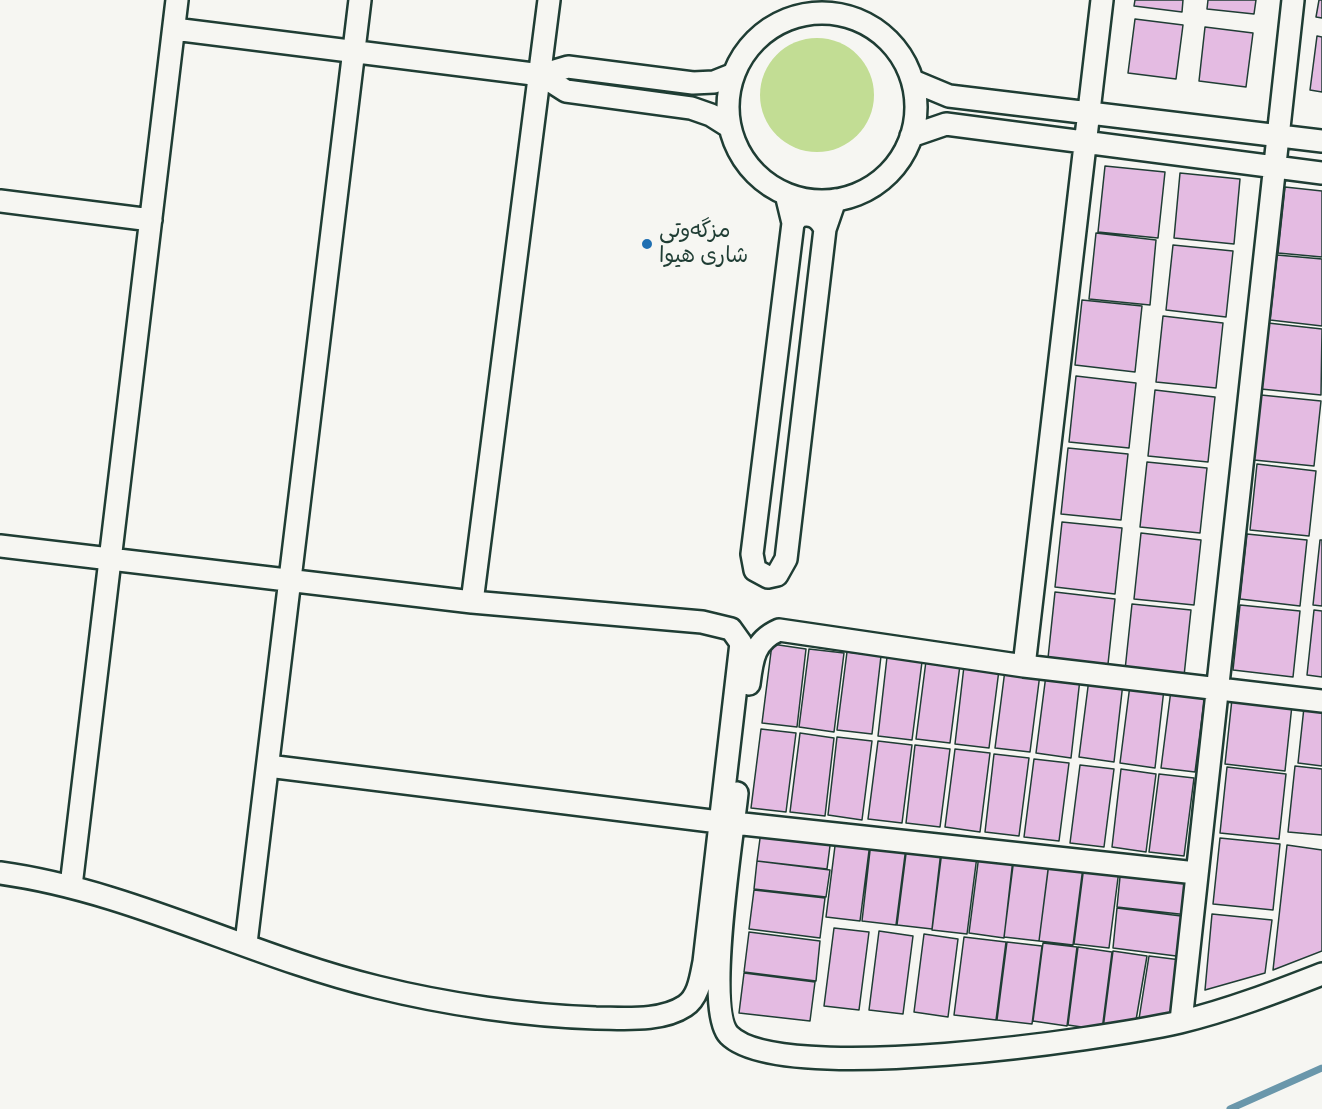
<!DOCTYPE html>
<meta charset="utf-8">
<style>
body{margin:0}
canvas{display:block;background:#f6f6f2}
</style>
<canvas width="1322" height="1109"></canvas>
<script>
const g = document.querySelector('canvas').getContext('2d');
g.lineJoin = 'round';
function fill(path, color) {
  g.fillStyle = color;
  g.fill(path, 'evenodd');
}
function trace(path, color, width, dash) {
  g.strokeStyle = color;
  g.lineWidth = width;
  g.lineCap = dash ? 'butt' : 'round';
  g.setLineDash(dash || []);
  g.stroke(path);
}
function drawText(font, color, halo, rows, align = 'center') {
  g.font = font + ' "Patrick Hand","Playpen Sans Arabic",sans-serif';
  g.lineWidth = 5;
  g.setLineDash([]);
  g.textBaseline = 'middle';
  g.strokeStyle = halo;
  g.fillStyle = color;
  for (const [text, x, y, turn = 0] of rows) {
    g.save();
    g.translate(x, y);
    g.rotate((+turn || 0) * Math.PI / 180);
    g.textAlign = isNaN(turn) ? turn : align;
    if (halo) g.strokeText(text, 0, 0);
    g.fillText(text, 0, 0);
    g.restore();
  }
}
const green = new Path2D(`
 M760 95a57 57 0 1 1 114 0a57 57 0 1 1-114 0Z`);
const stream = new Path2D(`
 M1230,1109L1322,1068`);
const building = new Path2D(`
 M1135,0H1183L1182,12L1134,6Z
 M1208,0H1256L1254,14L1207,9Z
 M1319,0H1322V18L1316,17Z
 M1135,19L1183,25L1176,79L1128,73Z
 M1205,27L1253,33L1246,87L1199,81Z
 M1317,36L1322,37V92L1310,90Z
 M1105,166L1165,172L1158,238L1098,232Z
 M1180,173L1240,179L1234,244L1174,238Z
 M1285,187L1322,191V257L1278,253Z
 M1096,233L1156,240L1150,305L1089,299Z
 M1173,245L1233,251L1226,317L1166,310Z
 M1277,255L1322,259V326L1270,320Z
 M1082,300L1142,306L1135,372L1075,365Z
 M1163,316L1223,323L1216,388L1156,382Z
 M1268,323L1322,329L1321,395L1261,389Z
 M1076,376L1136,383L1129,448L1069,442Z
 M1155,390L1215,397L1208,462L1148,456Z
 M1261,395L1321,401L1314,466L1254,460Z
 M1068,448L1128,454L1121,520L1061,514Z
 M1147,462L1207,468L1200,533L1140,527Z
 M1257,464L1316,471L1309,536L1250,530Z
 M1062,522L1122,528L1115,594L1055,587Z
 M1141,533L1201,540L1194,605L1134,599Z
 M1247,534L1307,540L1300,606L1240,599Z
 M1320,540H1322V606L1313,605Z
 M1055,592L1115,599L1108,664L1048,658Z
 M1132,604L1191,610L1184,676L1125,670Z
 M1240,605L1300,611L1293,677L1233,670Z
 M1314,610L1322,611V677L1307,675Z
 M772,644L806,649L797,727L762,723Z
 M809,649L844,653L834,732L799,727Z
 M847,652L881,656L872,734L837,730Z
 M887,657L922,662L912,740L878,736Z
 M926,661L960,665L950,743L916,739Z
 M964,666L999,670L989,748L955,744Z
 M1005,670L1040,674L1030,752L995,748Z
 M1046,675L1080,679L1071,758L1036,753Z
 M1089,679L1123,683L1114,762L1079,757Z
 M1130,685L1164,689L1155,768L1120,763Z
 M1171,690L1205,694L1195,772L1161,768Z
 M1305,698L1322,699V766L1298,763Z
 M1232,699L1292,705L1285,771L1225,764Z
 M761,729L796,733L786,812L751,808Z
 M800,733L834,738L825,816L790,812Z
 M837,737L872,741L862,820L828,815Z
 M878,741L912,745L902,823L868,819Z
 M915,745L950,749L940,827L906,823Z
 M955,749L990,753L980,832L945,827Z
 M994,754L1029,758L1019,836L985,832Z
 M1034,759L1069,763L1059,841L1024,837Z
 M1080,765L1114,769L1104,847L1070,843Z
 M1295,766L1322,769V835L1288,832Z
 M1227,767L1286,774L1279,839L1220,833Z
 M1121,769L1156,774L1146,852L1112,847Z
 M1159,774L1194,778L1184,856L1149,852Z
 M761,831L831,838L827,869L757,861Z
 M836,838L870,843L860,921L826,917Z
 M1220,838L1280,844L1273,910L1213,904Z
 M871,842L906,847L896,925L862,921Z
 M1287,845L1322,850V951L1273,970Z
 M907,846L941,851L932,929L897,925Z
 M942,851L977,856L967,934L932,930Z
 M979,855L1013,859L1004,938L969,933Z
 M1014,858L1049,863L1039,941L1004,937Z
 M757,861L830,870L826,897L754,889Z
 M1049,862L1083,867L1073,945L1039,941Z
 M1084,866L1119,870L1109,948L1074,944Z
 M1121,867L1193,875L1188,915L1117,907Z
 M754,890L825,898L820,938L749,929Z
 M1117,908L1189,917L1184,957L1113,948Z
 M1212,914L1272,920L1265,973L1205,990Z
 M834,928L869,932L859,1010L824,1006Z
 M879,931L913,936L903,1014L869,1010Z
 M749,932L820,941L816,981L744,972Z
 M924,934L958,939L948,1017L914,1012Z
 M964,937L1006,942L996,1020L954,1015Z
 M1007,942L1042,946L1032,1024L997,1020Z
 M1043,943L1077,947L1067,1026L1033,1021Z
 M1078,947L1112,952L1102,1030L1068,1025Z
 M1113,951L1147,956L1136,1020L1103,1029Z
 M1149,956L1181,960L1174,1014L1139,1019Z
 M744,973L815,982L810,1021L739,1013Z`);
const minor = new Path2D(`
 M728 107a94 94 0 1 1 188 0a94 94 0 1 1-188 0Z
 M174,29L541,75L568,67L693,83L714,82L734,74
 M541,75L566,91L691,108L711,115L730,127
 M913,81L949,96L1322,141
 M911,136L946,124L1322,173
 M786,194L793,223L752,554L755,570L768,577L777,575L786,559L825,229L835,200
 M0,201L151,220
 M793,223L799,216C812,213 819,217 825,229
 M0,546L472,602L702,622L731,629L741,643L704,962C701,976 699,997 685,1006C661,1022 624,1018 596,1018C527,1016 445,1004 377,987C249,956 131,891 0,873
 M472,602L549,0
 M1024,666L1102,0
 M749,684C752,659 754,641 779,630L1024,666L1322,701
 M268,766L719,822
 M737,793C733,834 704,1009 729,1035C780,1087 1105,1039 1180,1022C1229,1010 1276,992 1322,974
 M734,823L1196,873
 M71,886L177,0
 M246,943L360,0
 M1181,1021L1293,0`);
const markers = [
 [647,244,6,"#1f6fb2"]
];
const poiNames = [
 ["مزگەوتی",659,231],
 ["شاری هیوا",659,256]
];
fill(green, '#c2dd94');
trace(stream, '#6a97ab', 7);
fill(building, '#e4bbe2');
trace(building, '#1f3d34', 1.5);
trace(minor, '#1f3d34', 26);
trace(minor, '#f6f6f2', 21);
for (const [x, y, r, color] of markers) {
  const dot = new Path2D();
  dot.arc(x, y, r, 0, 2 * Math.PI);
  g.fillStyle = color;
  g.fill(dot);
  trace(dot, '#f6f6f2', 2);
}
drawText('22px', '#1f3d34', '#f6f6f2', poiNames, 'left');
</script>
